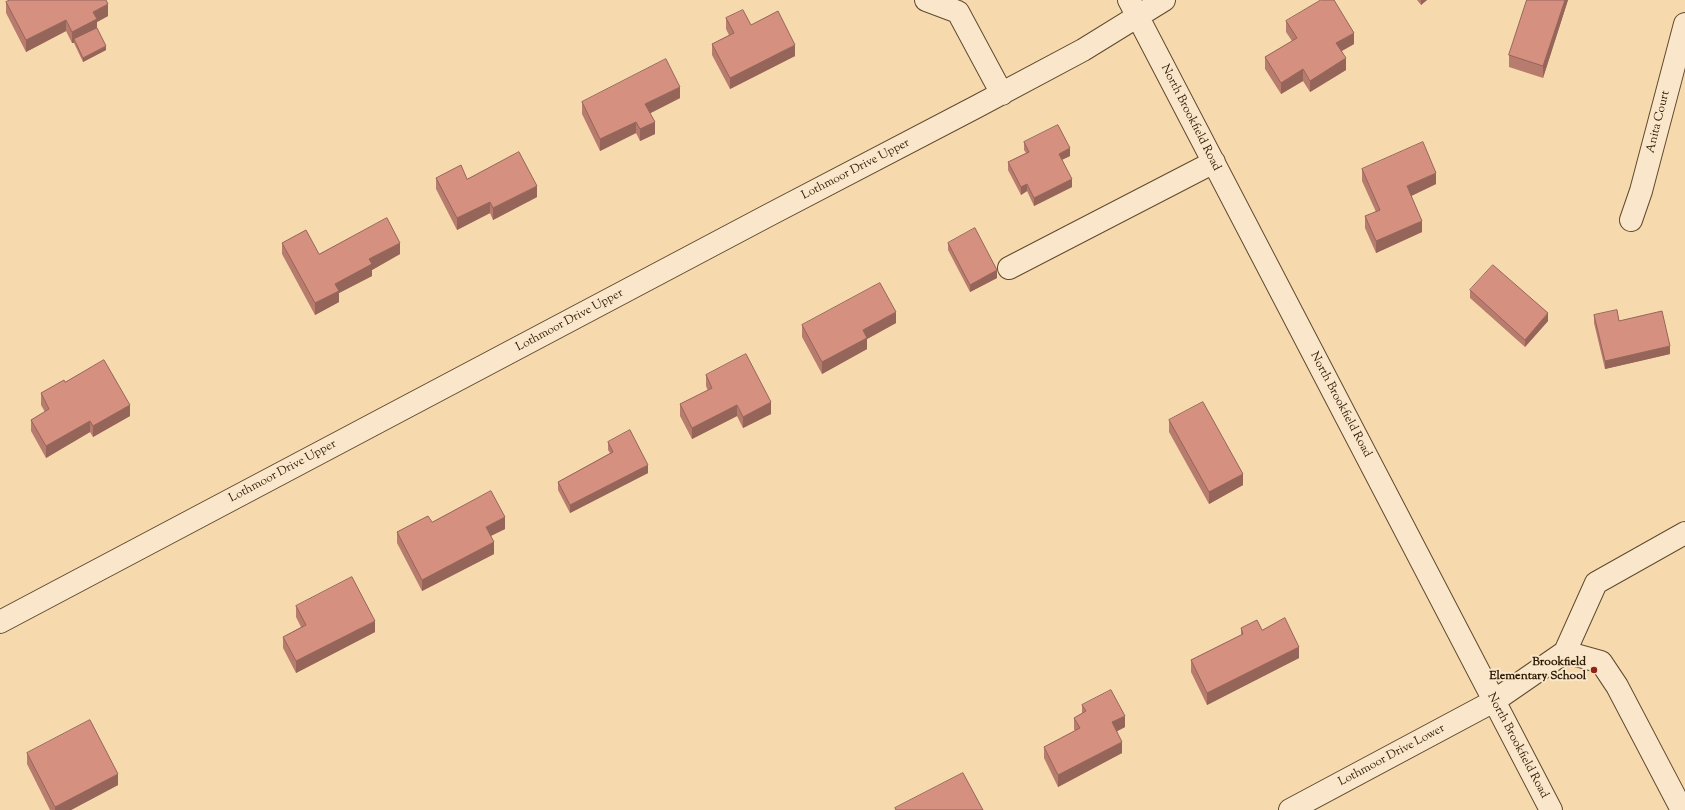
<!DOCTYPE html>
<style>
body{margin:0}
canvas{display:block;background:#f7d9ae}
</style>
<canvas width="1685" height="810"></canvas>
<script>
const g = document.querySelector('canvas').getContext('2d');
g.lineJoin = 'round';
function trace(path, color, width, dash) {
  g.strokeStyle = color;
  g.lineWidth = width;
  g.lineCap = dash ? 'butt' : 'round';
  g.setLineDash(dash || []);
  g.stroke(path);
}
function fill(path, color) {
  g.fillStyle = color;
  g.fill(path, 'evenodd');
}
function drawText(font, color, halo, rows, align = 'center') {
  g.font = font + ' "Sorts Mill Goudy",serif';
  g.lineWidth = 4;
  g.setLineDash([]);
  g.textBaseline = 'middle';
  g.strokeStyle = halo;
  g.fillStyle = color;
  for (const [text, x, y, turn = 0] of rows) {
    g.save();
    g.translate(x, y);
    g.rotate((+turn || 0) * Math.PI / 180);
    g.textAlign = isNaN(turn) ? turn : align;
    if (halo) g.strokeText(text, 0, 0);
    g.fillText(text, 0, 0);
    g.restore();
  }
}
const minor = new Path2D(`
 M926,0L958,12L1002,94
 M1129,0L1551,810
 M1631,220L1641,191L1685,24
 M1009,268L1214,162
 M0,622L769,215L976,107L1083,50L1164,0
 M1565,652L1601,662L1617,686L1682,810
 M1290,810L1494,701L1565,652L1596,583L1685,533`);
const wall = new Path2D(`
 M1417,0H1427L1421,5Z
 M1527,0H1568L1543,78L1509,67V55Z
 M6,2L108,16L97,22V28L106,50L83,62L74,43H72L66,31L26,52L6,13Z
 M726,18L751,25L795,56L730,89L712,55V44L729,35L726,29Z
 M1286,21L1354,44L1342,51L1346,70L1310,92L1303,81L1281,94L1265,69V57L1292,41L1286,32Z
 M680,98L650,113L655,134L640,141L636,133L600,151L582,114V102Z
 M1024,142L1070,156L1062,160L1072,187L1034,206L1027,191L1021,195L1008,170V162L1026,153L1024,150Z
 M1362,169L1436,184L1411,196L1422,232L1376,253L1365,228V216L1376,212L1362,181Z
 M436,178L467,179L537,197L493,220L490,213L457,230L436,189Z
 M282,243L319,254H400L372,270V276L339,293V302L315,315L282,254Z
 M948,243L997,278L970,292L948,250Z
 M1470,290L1548,321L1525,347L1470,298Z
 M1594,315L1619,321L1670,354L1605,369L1594,323Z
 M896,323L867,339V349L822,374L802,337V325Z
 M706,375L771,414L743,428L737,416L692,439L680,416V404L708,391L706,386Z
 M65,382L130,416L93,437L90,432L46,458L31,431V420L45,412L41,405V393Z
 M1169,420L1243,485L1209,504L1169,432Z
 M608,442L648,473L570,513L558,490V482L610,453L608,450Z
 M432,522L505,529L491,536L494,554L422,591L397,543V532Z
 M296,606L375,632L296,673L283,648V637L301,627L296,617Z
 M1241,628L1262,630L1299,658L1207,705L1191,672V660L1241,635Z
 M1082,705L1125,727L1117,731L1122,753L1058,787L1044,758V747L1075,731L1074,729V718L1082,713Z
 M27,753L118,785L71,810H50L27,764Z`);
const shadedWall = new Path2D(`
 M1421,0H1427L1421,5Z
 M1565,0H1568L1543,78V66Z
 M108,4V16L97,22V31L74,39V43H72V32L93,12Z
 M66,20V31L26,52V40Z
 M1354,33V44L1336,54V43Z
 M795,45V56L730,89V78Z
 M106,46V50L83,62V58Z
 M1346,58V70L1310,92V81Z
 M1303,69V81L1281,94V83Z
 M680,87V98L645,116V104Z
 M636,122V133L600,151V139Z
 M655,122V134L640,141V129Z
 M1070,148V156L1059,161V154Z
 M1436,173V184L1407,198V186Z
 M1072,179V187L1034,206V198Z
 M1027,184V191L1021,195V187Z
 M537,186V197L493,220V208Z
 M490,202V213L457,230V218Z
 M1422,221V232L1376,253V241Z
 M400,243V254L372,270V276L339,293V302L315,315V303L335,284L369,259Z
 M997,270V278L970,292V285Z
 M896,312V323L867,339V349L822,374V362L863,330Z
 M1548,313V321L1525,347V340Z
 M1670,346V354L1605,369V361Z
 M771,402V414L743,428V417Z
 M130,405V416L93,437V426Z
 M737,405V416L692,439V428Z
 M90,421V432L46,458V446Z
 M648,465V473L570,513V505Z
 M1243,474V485L1209,504V492Z
 M505,517V529L486,538V527Z
 M494,542V554L422,591V580Z
 M375,621V632L296,673V661Z
 M1299,647V658L1207,705V693Z
 M1125,716V727L1112,734V722Z
 M1122,742V753L1058,787V775Z
 M118,774V785L71,810H55V807Z`);
const building = new Path2D(`
 M10,0H106L108,4L93,12L97,19L72,32L66,20L26,40L6,2Z
 M1321,0H1334L1354,33L1336,43L1346,58L1310,81L1303,69L1281,83L1265,57L1297,38L1286,21Z
 M1527,0H1565L1543,66L1509,55Z
 M743,10L751,25L778,11L795,45L730,78L712,44L734,33L726,18Z
 M97,28L106,46L83,58L74,39Z
 M666,59L680,87L645,104L655,122L640,129L636,122L600,139L582,102Z
 M1058,125L1070,148L1059,154L1072,179L1034,198L1027,184L1021,187L1008,162L1029,152L1024,142Z
 M1423,142L1436,173L1407,186L1422,221L1376,241L1365,216L1380,210L1362,169Z
 M519,152L537,186L493,208L490,202L457,218L436,178L461,165L467,179Z
 M387,218L400,243L369,259L372,264L335,284L339,291L315,303L282,243L306,230L319,254Z
 M975,228L997,270L970,285L948,243Z
 M1493,265L1548,313L1525,340L1470,290Z
 M880,283L896,312L863,330L867,338L822,362L802,325Z
 M1617,310L1619,321L1662,311L1670,346L1605,361L1594,315Z
 M746,354L771,402L743,417L737,405L692,428L680,404L712,388L706,375Z
 M104,360L130,405L93,426L90,421L46,446L31,420L49,409L41,393L64,380L65,382Z
 M1203,402L1243,474L1209,492L1169,420Z
 M630,430L648,465L570,505L558,482L613,452L608,442Z
 M491,491L505,517L486,527L494,542L422,580L397,532L428,516L432,522Z
 M352,577L375,621L296,661L283,637L306,625L296,606Z
 M1285,618L1299,647L1207,693L1191,660L1243,634L1241,628L1257,620L1262,630Z
 M1111,690L1125,716L1112,722L1122,742L1058,775L1044,747L1080,728L1074,718L1086,711L1082,705Z
 M90,720L118,774L55,807L27,753Z
 M963,773L983,810H896L895,808Z`);
const markers = [
 [1594,670,4,"#8f2418"]
];
const streetNames = [
 ["North Brookfield Road",1190,118,63],
 ["Anita Court",1659,122,-76],
 ["Lothmoor Drive Upper",856,170,-27],
 ["Lothmoor Drive Upper",570,321,-28],
 ["North Brookfield Road",1340,405,62],
 ["Lothmoor Drive Upper",283,472,-28],
 ["North Brookfield Road",1517,746,62],
 ["Lothmoor Drive Lower",1392,756,-28]
];
const poiNames = [
 ["Brookfield",1586,663],
 ["Elementary School",1586,677]
];
trace(minor, '#5f4a2e', 24);
trace(minor, '#fae6ca', 22);
fill(wall, '#b77c6e');
fill(shadedWall, '#95655a');
fill(building, '#d59080');
trace(building, '#95655a', 1);
for (const [x, y, r, color] of markers) {
  const dot = new Path2D();
  dot.arc(x, y, r, 0, 2 * Math.PI);
  g.fillStyle = color;
  g.fill(dot);
  trace(dot, '#fae6ca', 1.5);
}
drawText('12px', '#2c1b03', '#fae6ca', streetNames);
drawText('bold 12px', '#2c1b03', '#fae6ca', poiNames, 'right');
</script>
